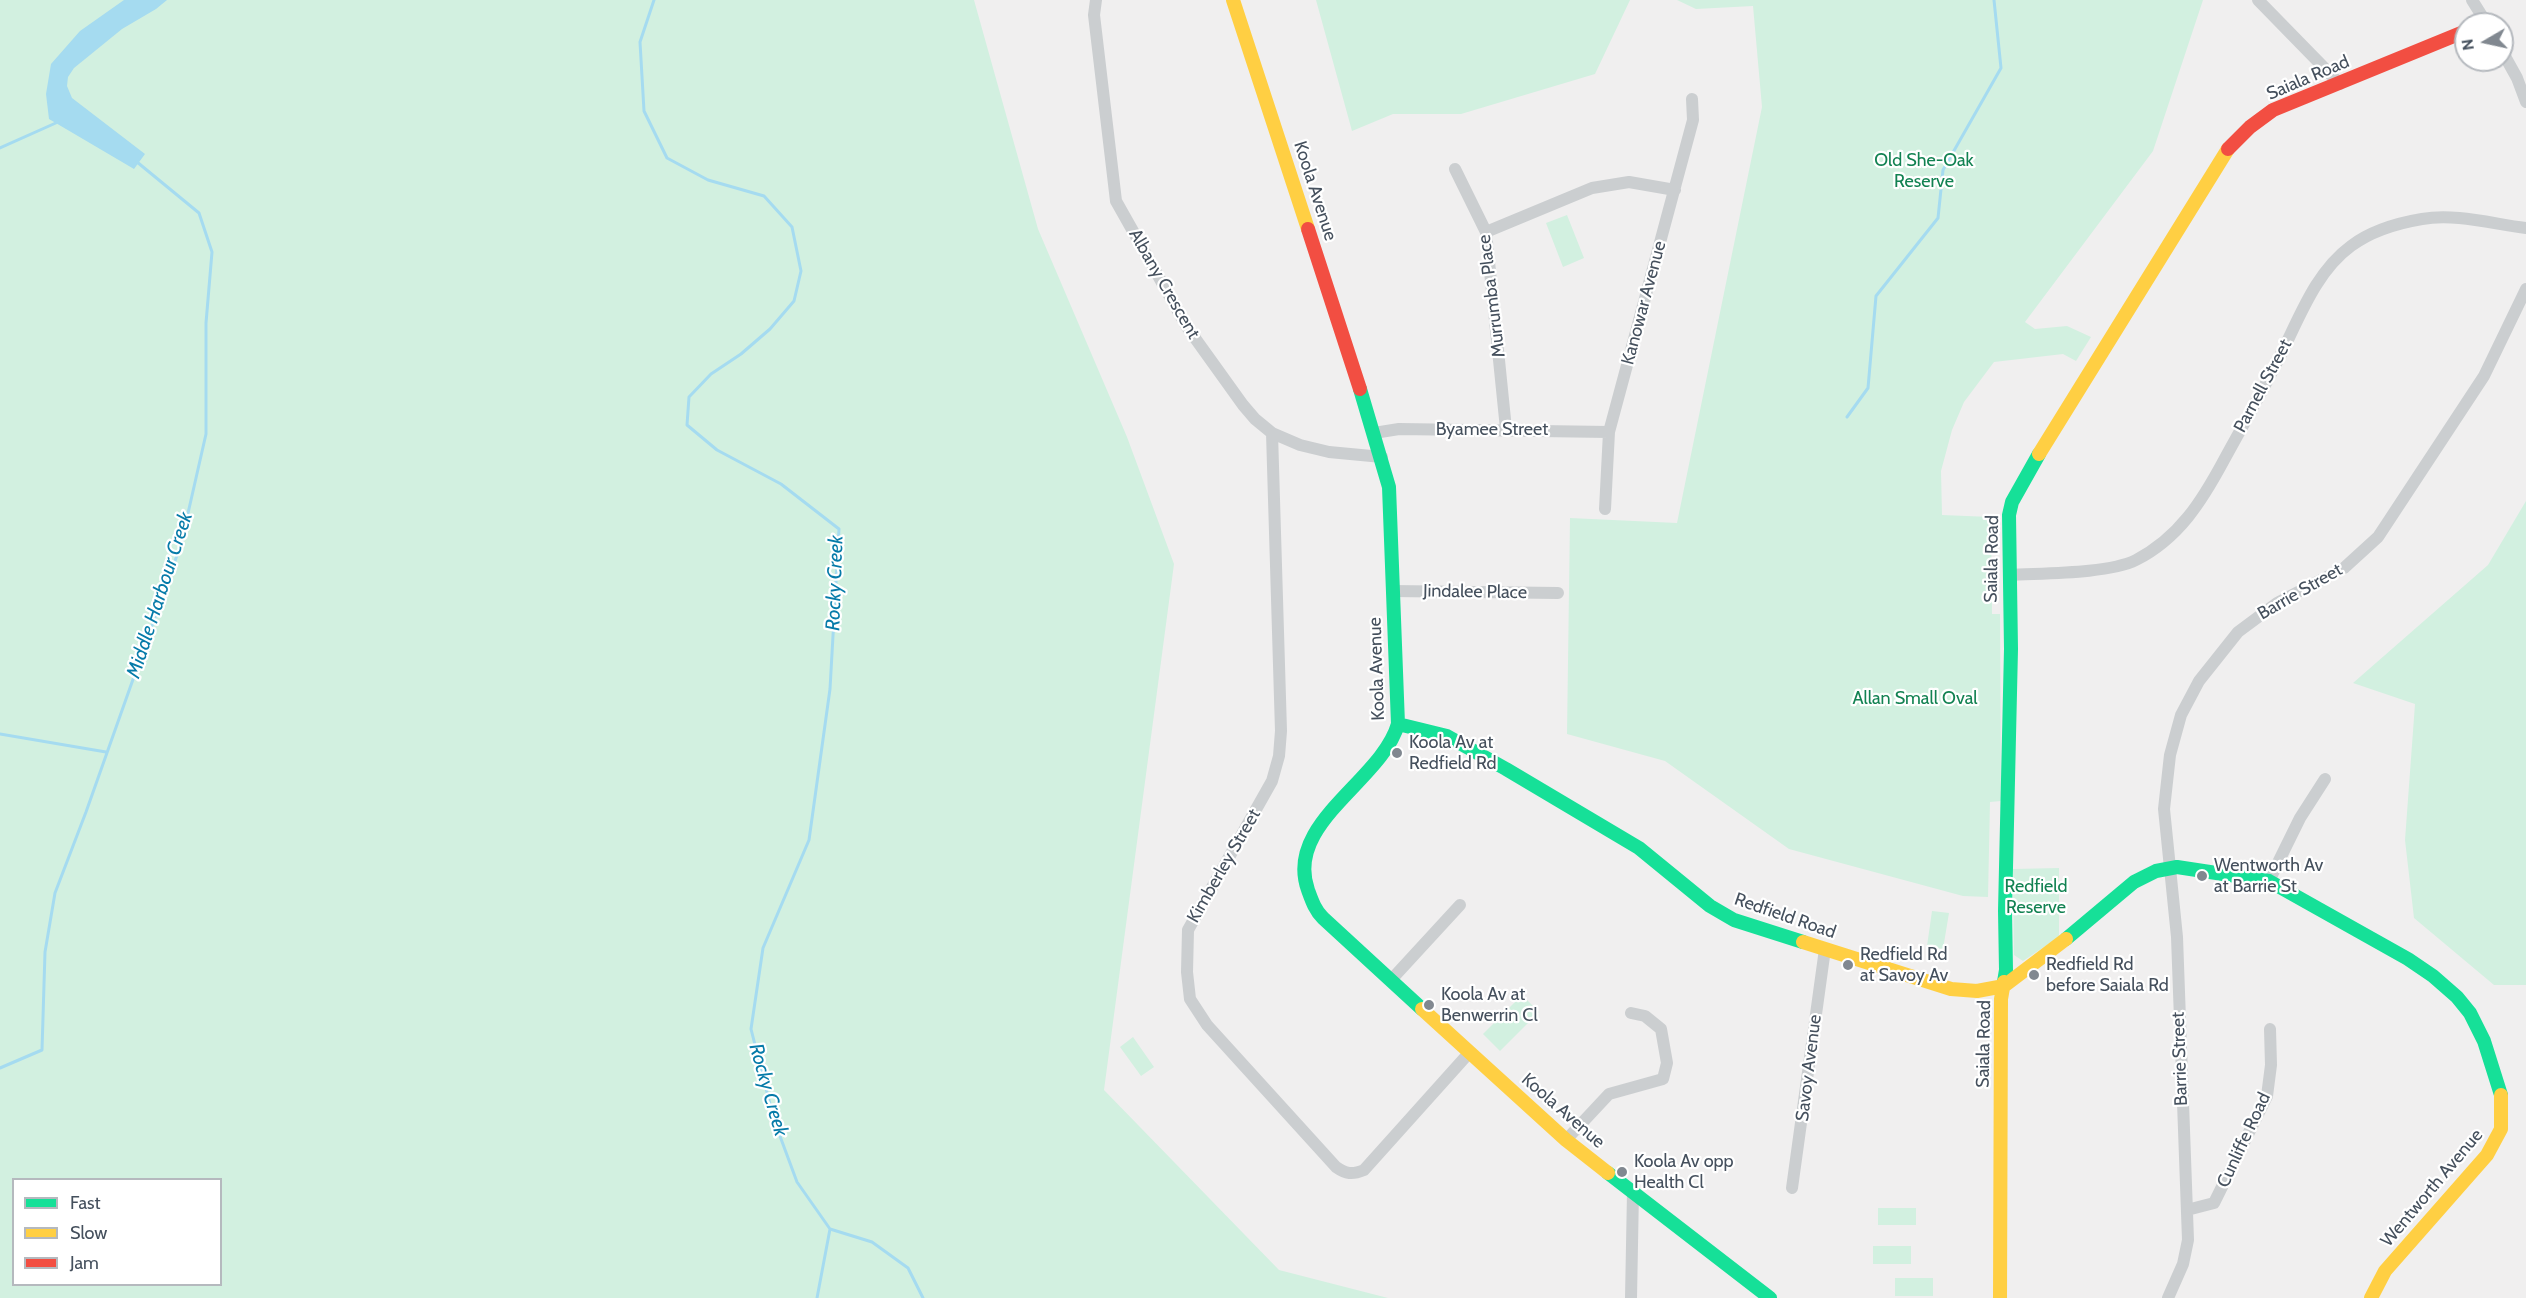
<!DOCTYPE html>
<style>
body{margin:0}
#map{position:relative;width:2526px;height:1298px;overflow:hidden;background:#f0efef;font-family:Cabin,sans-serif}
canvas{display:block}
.legend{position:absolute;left:12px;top:1178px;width:210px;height:108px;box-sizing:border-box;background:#fff;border:2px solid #b5b9be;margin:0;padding:8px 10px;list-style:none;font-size:18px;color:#45505d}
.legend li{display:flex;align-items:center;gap:12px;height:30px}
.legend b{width:30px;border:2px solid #b5b9be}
.north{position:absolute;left:2454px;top:12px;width:60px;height:60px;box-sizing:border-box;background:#fff;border:2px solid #b5b9be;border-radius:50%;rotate:261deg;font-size:16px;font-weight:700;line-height:24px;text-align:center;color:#45505d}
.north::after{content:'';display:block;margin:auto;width:21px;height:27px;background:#818890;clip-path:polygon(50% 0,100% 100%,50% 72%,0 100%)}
</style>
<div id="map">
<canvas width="2526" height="1298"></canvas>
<ul class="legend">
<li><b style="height:8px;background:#16e098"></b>Fast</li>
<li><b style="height:8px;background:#ffcf43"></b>Slow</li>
<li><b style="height:8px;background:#f24e42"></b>Jam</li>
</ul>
<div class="north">N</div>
</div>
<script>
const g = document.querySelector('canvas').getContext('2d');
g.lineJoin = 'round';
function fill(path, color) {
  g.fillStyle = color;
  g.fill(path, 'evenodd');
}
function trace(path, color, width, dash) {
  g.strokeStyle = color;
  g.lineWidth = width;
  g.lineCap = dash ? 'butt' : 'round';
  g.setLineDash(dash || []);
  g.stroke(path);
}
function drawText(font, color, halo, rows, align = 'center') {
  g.font = font + ' Cabin,sans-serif';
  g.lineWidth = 4.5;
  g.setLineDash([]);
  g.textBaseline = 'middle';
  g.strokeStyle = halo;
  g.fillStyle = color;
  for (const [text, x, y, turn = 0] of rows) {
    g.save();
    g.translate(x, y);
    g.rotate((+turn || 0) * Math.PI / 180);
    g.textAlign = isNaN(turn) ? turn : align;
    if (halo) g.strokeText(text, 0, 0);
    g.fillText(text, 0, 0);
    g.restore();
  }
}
const green = new Path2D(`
 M0,0H974L1038,229L1127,437L1174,564L1104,1090L1279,1270L1388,1298H0ZM14,1180H220V1284H14Z
 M1316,0H1630L1595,74L1461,114H1393L1352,131Z
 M1677,0H2203L2153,151L2025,322L2035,329L2067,326L2091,337L2076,361L2063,354L1994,362L1964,402L1952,430L1941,471L1942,515L1991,517L1992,614H2000L2001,801L1990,802L1988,897L1963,896L1789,849L1665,761L1567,734L1570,518L1677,523L1762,107L1753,6L1696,9Z
 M1567,215L1584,258L1563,267L1546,223Z
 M2526,501V985H2494L2414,918L2405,840L2415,704L2353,683L2488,565Z
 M2059,868V937L2023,961L2014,955L2013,869Z
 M1932,911L1949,913L1943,949L1927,946Z
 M1522,995L1539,1012L1500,1051L1483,1034Z
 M1133,1037L1154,1067L1141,1076L1120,1047Z
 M1878,1208H1916V1225H1878Z
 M1873,1246H1911V1264H1873Z
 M1895,1278H1933V1296H1895Z`);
const water = new Path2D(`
 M124,0H167L156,9L122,29L74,68L68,77L67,86L72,98L145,154L134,169L49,119L46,94L51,64L80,31Z`);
const stream = new Path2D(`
 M654,0L640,42L644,111L667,158L708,180L764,196L792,227L801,271L794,301L770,329L741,354L711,374L689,397L687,425L717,450L781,484L839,529L830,689L809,840L763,948L751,1029L774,1120L797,1182L830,1229L872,1242L908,1268L923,1298
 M0,148L58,122
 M1847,417L1868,388L1876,296L1938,218L1943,170L2001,68L1994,0
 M0,734L106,752
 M0,1068L42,1050L45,952L55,893L86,812L181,544L206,434V323L212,252L199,213L137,162
 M817,1298L830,1229`);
const street = new Path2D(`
 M1096,0L1094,15L1116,201L1187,327L1243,405L1255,419L1272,433L1300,445L1329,452L1382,457
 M2258,0L2340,84
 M2472,0L2487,24
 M2502,51L2517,78L2526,102
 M1455,169L1486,232L1506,429
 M1486,232L1592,188L1629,182L1675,190
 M1272,433L1281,731L1279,756L1272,781L1188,930L1187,972L1190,999L1207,1025L1336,1167C1346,1174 1352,1175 1364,1170L1469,1053
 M1374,433L1399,429L1609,432
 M1605,509L1609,432L1693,120L1692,99
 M2010,575C2041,573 2108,574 2136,560C2179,538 2202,501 2224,460C2242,427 2261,394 2278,360C2298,322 2314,273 2351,246C2371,231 2398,223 2422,219C2455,213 2493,224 2526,228
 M1392,591L1558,593
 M2269,881L2300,818L2325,779
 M1391,980L1460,905
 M1566,1140L1609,1094L1663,1079L1667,1063L1661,1029L1645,1016L1631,1013
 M1792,1188L1825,949
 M2187,1210L2214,1203L2267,1096L2271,1065L2270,1029
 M1631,1298L1633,1192
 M2168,1298L2183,1264L2188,1240L2177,937L2164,809L2170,755L2181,715L2199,681L2238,632L2277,603L2344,568L2378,537L2484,376L2526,289`);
const fast = new Path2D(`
 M1360,389L1389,487L1398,724C1382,781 1284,823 1308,890C1312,901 1315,910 1323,918L1422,1009
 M1398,724L1447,736L1506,769L1639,848L1710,906L1734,920L1803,942
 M2066,939L2134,882L2156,871L2177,867L2269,881L2408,959L2433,976L2457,997L2470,1013L2484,1041L2501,1095
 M2004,982L2006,970L2005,911L2011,649L2009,515L2012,502L2039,454
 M1608,1173L1770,1298`);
const slow = new Path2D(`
 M1233,0L1308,229
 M2039,454L2228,149
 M1803,942L1951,989L1977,991L2004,986L2066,939
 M1422,1009L1566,1140L1608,1173
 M2000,1298L2001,999L2004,982
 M2371,1298L2385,1271L2487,1155L2501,1129V1095`);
const jam = new Path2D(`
 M2228,149L2250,127L2273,110L2466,31
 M1308,229L1360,389`);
const markers = [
 [1397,753,6,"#818890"],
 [2202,876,6,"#818890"],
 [1848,965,6,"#818890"],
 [2034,975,6,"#818890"],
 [1429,1005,6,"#818890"],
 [1622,1172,6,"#818890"]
];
const streetNames = [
 ["Saiala Road",2308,78,-23],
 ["Koola Avenue",1315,191,72],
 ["Albany Crescent",1164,284,60],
 ["Murrumba Place",1492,296,-97],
 ["Kanowar Avenue",1644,303,-75],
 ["Parnell Street",2263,386,-62],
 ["Byamee Street",1492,430],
 ["Saiala Road",1992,559,-89],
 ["Jindalee Place",1475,592,1],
 ["Barrie Street",2300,592,-30],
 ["Koola Avenue",1377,669,-92],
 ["Kimberley Street",1224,866,-60],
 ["Redfield Road",1785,916,19],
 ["Saiala Road",1984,1044,-89],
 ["Barrie Street",2180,1059,-92],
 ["Savoy Avenue",1809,1068,-83],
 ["Koola Avenue",1563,1111,41],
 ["Cunliffe Road",2244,1140,-65],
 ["Wentworth Avenue",2432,1188,-50]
];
const parkNames = [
 ["Old She-Oak",1924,161],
 ["Reserve",1924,182],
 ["Allan Small Oval",1915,699],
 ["Redfield",2036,887],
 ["Reserve",2036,908]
];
const poiNames = [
 ["Koola Av at",1409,743],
 ["Redfield Rd",1409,764],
 ["Wentworth Av",2214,866],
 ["at Barrie St",2214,887],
 ["Redfield Rd",1860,955],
 ["at Savoy Av",1860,976],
 ["Redfield Rd",2046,965],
 ["before Saiala Rd",2046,986],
 ["Koola Av at",1441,995],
 ["Benwerrin Cl",1441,1016],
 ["Koola Av opp",1634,1162],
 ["Health Cl",1634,1183]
];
const waterNames = [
 ["Rocky Creek",835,583,-88],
 ["Middle Harbour Creek",160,595,-72],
 ["Rocky Creek",768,1090,74]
];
fill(green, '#d2f0e0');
fill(water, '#a5dbf0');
trace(stream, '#a5dbf0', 3);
trace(street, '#cbced0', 12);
trace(fast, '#16e098', 14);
trace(slow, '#ffcf43', 14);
trace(jam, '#f24e42', 14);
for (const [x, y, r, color] of markers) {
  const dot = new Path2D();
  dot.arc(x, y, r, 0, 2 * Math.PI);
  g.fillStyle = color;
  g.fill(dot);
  trace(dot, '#fff', 2);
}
drawText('18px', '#45505d', '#fff', streetNames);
drawText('18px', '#128252', '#fff', parkNames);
drawText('18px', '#45505d', '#fff', poiNames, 'left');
drawText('italic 20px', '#067ba9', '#fff', waterNames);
</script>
